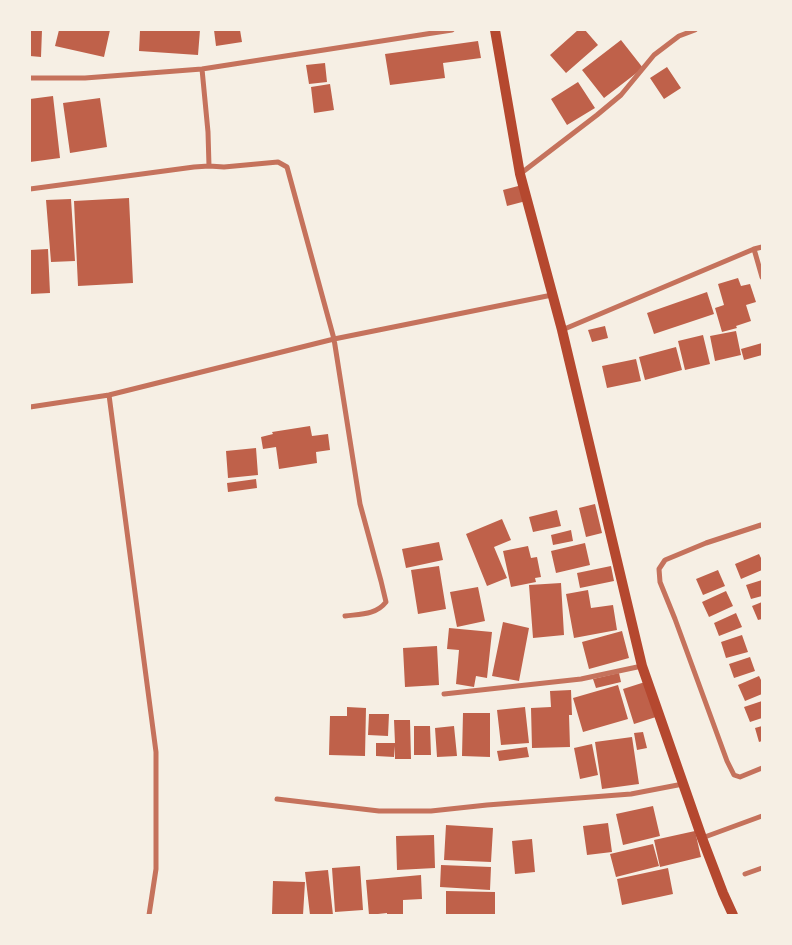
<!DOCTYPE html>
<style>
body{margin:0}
#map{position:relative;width:792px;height:945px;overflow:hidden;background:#f6efe4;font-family:"Work Sans",sans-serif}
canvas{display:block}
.frame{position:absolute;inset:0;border:31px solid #f6efe4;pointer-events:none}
</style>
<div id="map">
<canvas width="792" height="945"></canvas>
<div class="frame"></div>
</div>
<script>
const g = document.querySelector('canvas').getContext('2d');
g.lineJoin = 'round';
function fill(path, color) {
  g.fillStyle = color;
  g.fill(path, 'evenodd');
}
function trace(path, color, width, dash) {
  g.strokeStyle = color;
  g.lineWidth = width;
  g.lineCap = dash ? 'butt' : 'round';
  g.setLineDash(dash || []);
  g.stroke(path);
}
const building = new Path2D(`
 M30,30H42L41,57L30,56Z
 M59,30H110L104,57L55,46Z
 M140,30H200L198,55L139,51Z
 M214,30H240L242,42L216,46Z
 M578,30H585L598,45L566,73L550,55Z
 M621,40L643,68L604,98L582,70Z
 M478,41L481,58L443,63L445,78L390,85L385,54Z
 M325,63L327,82L309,84L306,65Z
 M667,67L681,88L664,99L650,78Z
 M578,82L595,108L567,125L551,99Z
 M330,84L334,110L314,113L311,87Z
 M53,96L60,158L30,162V99Z
 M100,98L107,147L70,153L63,103Z
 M522,185L526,201L507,206L503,190Z
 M129,198L133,283L78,286L74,201Z
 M71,199L75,261L51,262L46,200Z
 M48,249L50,293L30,294V250Z
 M738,278L741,286L750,284L756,302L746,305L751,321L736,326L737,328L722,332L715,308L724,305L718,284Z
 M707,292L714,314L654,334L647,313Z
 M605,326L608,338L592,342L588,330Z
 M736,331L741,355L715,361L710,336Z
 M703,335L710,364L685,370L678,341Z
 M762,343V355L744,360L741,349Z
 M676,347L682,370L645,380L639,357Z
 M636,359L641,381L607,388L602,366Z
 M310,426L312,436L328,434L330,450L316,452L317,463L279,469L276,447L263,449L261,437L273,434L272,432Z
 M256,448L258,475L228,478L226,451Z
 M256,479L257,488L228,492L227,483Z
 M595,504L602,533L586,537L579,508Z
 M557,510L561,526L533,532L529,517Z
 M502,519L511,540L494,547L507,578L487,586L466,534Z
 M571,530L573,541L553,545L551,535Z
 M439,542L443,560L406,568L402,549Z
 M585,543L590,565L556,573L551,551Z
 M528,546L531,558L537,557L541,577L535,578L536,582L511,587L503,551Z
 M759,554L762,560V570L741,579L735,564Z
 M439,566L446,609L418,614L411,570Z
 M611,566L614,581L580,588L577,573Z
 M718,570L725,586L703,595L696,579Z
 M762,580V596L751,599L746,585Z
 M561,583L564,635L533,638L529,585Z
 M478,587L485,621L457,627L450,592Z
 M588,590L591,608L613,605L617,630L574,638L566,594Z
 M726,591L733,606L709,617L702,602Z
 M762,602V619L758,620L752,606Z
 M736,613L742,627L719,636L714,623Z
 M503,622L529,628L519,681L492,676Z
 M449,628L492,632L487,678L476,676L474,687L456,684L459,650L447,649Z
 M622,631L629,658L589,669L582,642Z
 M742,635L748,652L726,658L721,642Z
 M437,646L439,685L405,687L403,648Z
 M750,657L755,671L734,678L729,664Z
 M619,673L621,682L596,688L593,679Z
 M759,676L762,682V694L745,701L738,685Z
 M645,682L656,717L634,724L623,689Z
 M618,685L628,719L583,732L573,698Z
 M571,690L572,715H569L570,747L532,748L531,708L551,707L550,691Z
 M762,701V718L750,722L744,707Z
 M347,707L366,708L365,756L329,755L330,716H347Z
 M525,707L529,743L501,745L497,710Z
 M463,713H490V757L462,756Z
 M369,714H389L388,736L368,735Z
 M394,720H410L411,759H395V746L394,757L376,756V743H395Z
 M414,726H430L431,755H414Z
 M454,726L457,756L437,757L435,728Z
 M762,726V741L759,742L755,728Z
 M643,732L647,748L637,750L634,733Z
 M632,737L639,784L602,789L595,742Z
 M592,744L598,775L580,779L574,748Z
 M527,747L529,757L499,761L497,751Z
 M653,806L660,836L623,845L616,814Z
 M608,823L612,852L587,855L583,826Z
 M446,825L493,828L491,862L444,860Z
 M695,831L701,857L660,867L654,840Z
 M434,835L435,868L397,870L396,836Z
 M532,839L535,872L515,874L512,841Z
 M653,844L659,866L616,877L610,854Z
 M441,865L491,867L490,890L440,887Z
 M360,866L363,910L335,912L332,868Z
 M668,868L673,894L622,905L617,879Z
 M328,870L333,915H310L305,872Z
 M421,875L422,899L403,900V915H387V913L369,915L366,880Z
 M273,881L305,882L303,915H272Z
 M446,891L495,892V915H446Z`);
const minor = new Path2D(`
 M30,78H85L202,69L452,30
 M209,166L224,167L278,162L287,167L334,339L360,504L381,581L386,602C376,615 360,614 345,616
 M520,174L597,115L621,95L654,55L679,36L695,30
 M30,189L194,167L209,166L208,132L202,69
 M754,249L762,277
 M562,330L754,249L762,247
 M109,395L156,752V869L149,915
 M30,407L109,395L334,339L552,295
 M762,526L761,525L706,543L665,560L659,569L660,582L675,619L727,761L734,775L740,777L762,768
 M444,694L581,679L642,666
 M277,799L379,811H431L487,805L631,794L683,784
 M702,838L762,816
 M745,874L762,868`);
const secondary = new Path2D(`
 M495,30L520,174L562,330L642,666L702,838L723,893L733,915`);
fill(building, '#bf614a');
trace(minor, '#c5725c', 5);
trace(secondary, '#b5482f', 10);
</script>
